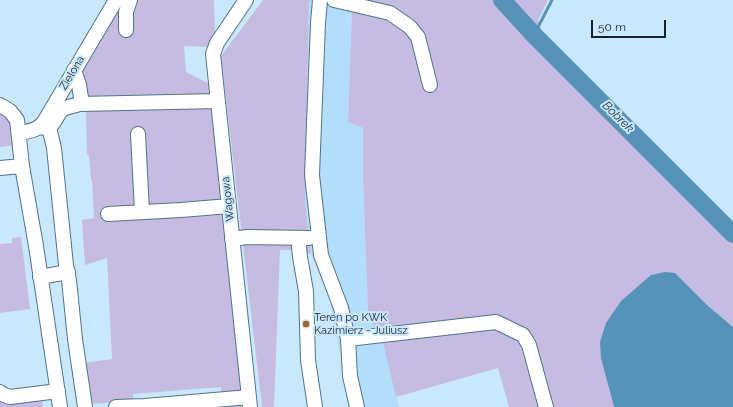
<!DOCTYPE html>
<style>
body{margin:0}
#map{position:relative;width:733px;height:407px;overflow:hidden;background:#cae8fb;font-family:Raleway,sans-serif}
canvas{display:block}
.scale{position:absolute;left:591px;top:20px;width:75px;height:18px;box-sizing:border-box;border:2px solid #15232c;border-top:0;padding-left:5px;font-size:12px;line-height:14px;white-space:nowrap;color:#15232c;-webkit-text-stroke:3px #cae8fb;paint-order:stroke}
</style>
<div id="map">
<canvas width="733" height="407"></canvas>
<div class="scale">50 m</div>
</div>
<script>
const g = document.querySelector('canvas').getContext('2d');
g.lineJoin = 'round';
function fill(path, color) {
  g.fillStyle = color;
  g.fill(path, 'evenodd');
}
function trace(path, color, width, dash) {
  g.strokeStyle = color;
  g.lineWidth = width;
  g.lineCap = dash ? 'butt' : 'round';
  g.setLineDash(dash || []);
  g.stroke(path);
}
function drawText(font, color, halo, rows, align = 'center') {
  g.font = font + ' Raleway,sans-serif';
  g.lineWidth = 4;
  g.setLineDash([]);
  g.textBaseline = 'middle';
  g.strokeStyle = halo;
  g.fillStyle = color;
  for (const [text, x, y, turn = 0] of rows) {
    g.save();
    g.translate(x, y);
    g.rotate((+turn || 0) * Math.PI / 180);
    g.textAlign = isNaN(turn) ? turn : align;
    if (halo) g.strokeText(text, 0, 0);
    g.fillText(text, 0, 0);
    g.restore();
  }
}
const built = new Path2D(`
 M309,1L352,8L348,122L363,128V176L368,314L383,343L399,407H350L330,300L311,254L305,200Z`);
const green = new Path2D(`
 M120,0H214L215,36L209,48L206,47L184,46L186,72L210,84L244,407H223L221,387L133,394L134,407L122,402L87,404L83,363L112,359L107,258L85,265L82,220L94,218L92,181L91,179L89,155H87L86,114L83,96V61Z
 M263,0H548L538,20L543,33L677,171L733,226V327L707,305L675,273L608,385L614,407H509L498,368L396,397L383,343L368,314L363,176V128L348,122L352,8L309,1L305,200L311,254L295,250H280L274,407H262L221,56Z
 M0,111L14,119L16,145L0,147Z
 M21,237L30,309L0,313V244L12,243V238Z
 M0,396L41,398L43,407H0Z`);
const water = new Path2D(`
 M665,272L675,273L707,305L733,327V407H614L601,358L600,342L606,323L621,301L651,275Z`);
const stream = new Path2D(`
 M534,35L552,0`);
const river = new Path2D(`
 M502,0L534,35L733,234`);
const minor = new Path2D(`
 M246,0L217,43L213,54L250,407
 M320,0L318,23L312,175L321,255L341,308L348,339L350,376L357,407
 M334,0L390,13L410,27L418,37L430,85
 M126,30V12L130,0
 M74,70L79,85L82,104
 M0,105L10,111L17,120L22,166L36,246L60,407
 M40,127C54,132 55,115 63,109C67,107 74,106 79,104L218,101
 M49,127L54,148L66,265L69,280L75,339L85,407
 M19,133C29,131 37,131 44,122L116,0
 M138,134L142,211
 M0,168L22,166
 M108,214L181,210L229,206
 M300,238L299,247L300,257L306,291L308,360L315,407
 M232,239L247,237L309,238
 M40,277L68,272
 M348,339L496,322L523,335L529,345L546,407
 M0,392L4,395L10,397L58,391
 M116,407L145,406L249,397`);
const markers = [
 [306,324,4,"#a2612b"]
];
const streetNames = [
 ["Zielona",72,73,-59],
 ["Wagowa",228,199,-96]
];
const poiNames = [
 ["Teren po KWK",314,318],
 ["Kazimierz - Juliusz",314,331]
];
const waterNames = [
 ["Bobrek",618,117,45]
];
fill(built, '#b2defb');
fill(green, '#c6bce2');
fill(water, '#5793b8');
trace(stream, '#5793b8', 3);
trace(river, '#5793b8', 18);
trace(minor, '#527389', 16);
trace(minor, '#fff', 14);
for (const [x, y, r, color] of markers) {
  const dot = new Path2D();
  dot.arc(x, y, r, 0, 2 * Math.PI);
  g.fillStyle = color;
  g.fill(dot);
  trace(dot, '#cae8fb', 1.5);
}
drawText('11px', '#15232c', '#cae8fb', streetNames);
drawText('11px', '#15232c', '#cae8fb', poiNames, 'left');
drawText('italic 12px', '#122e3e', '#cae8fb', waterNames);
</script>
